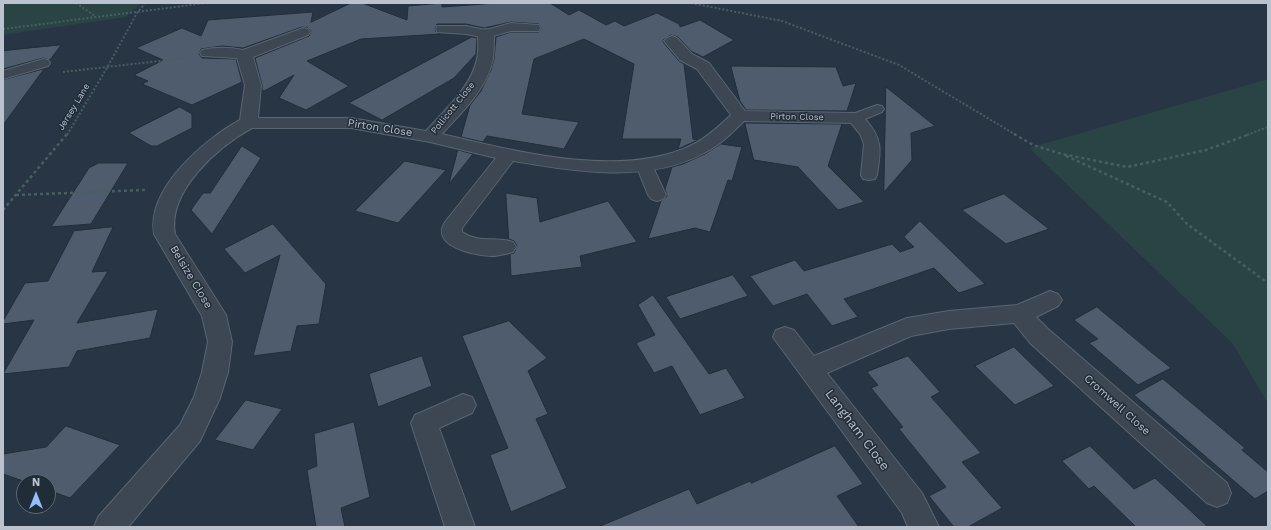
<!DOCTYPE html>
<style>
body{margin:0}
#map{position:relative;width:1271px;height:530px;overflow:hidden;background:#283544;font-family:"Work Sans",sans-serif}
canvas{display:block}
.frame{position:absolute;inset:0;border:4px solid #bac2cd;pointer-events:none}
.north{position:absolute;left:16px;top:474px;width:40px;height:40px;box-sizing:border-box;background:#212c39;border:1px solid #5e6874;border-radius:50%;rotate:0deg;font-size:11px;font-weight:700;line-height:16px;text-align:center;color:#bac2cd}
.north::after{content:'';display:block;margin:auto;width:14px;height:18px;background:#93bef8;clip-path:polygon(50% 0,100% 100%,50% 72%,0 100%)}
</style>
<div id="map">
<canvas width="1271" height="530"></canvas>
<div class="frame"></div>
<div class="north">N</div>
</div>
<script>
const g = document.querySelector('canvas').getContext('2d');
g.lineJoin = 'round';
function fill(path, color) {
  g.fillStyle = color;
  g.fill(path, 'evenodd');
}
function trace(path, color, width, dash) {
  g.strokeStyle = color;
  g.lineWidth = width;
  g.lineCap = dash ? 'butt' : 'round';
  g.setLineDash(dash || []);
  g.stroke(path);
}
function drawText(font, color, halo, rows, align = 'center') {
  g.font = font + ' "Work Sans",sans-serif';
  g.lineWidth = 3;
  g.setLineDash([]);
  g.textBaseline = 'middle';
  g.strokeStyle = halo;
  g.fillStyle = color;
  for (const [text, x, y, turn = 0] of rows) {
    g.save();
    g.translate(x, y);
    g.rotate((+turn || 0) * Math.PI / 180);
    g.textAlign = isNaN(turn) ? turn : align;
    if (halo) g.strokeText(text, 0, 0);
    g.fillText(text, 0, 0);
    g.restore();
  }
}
const green = new Path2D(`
 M3,3H141L126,17L3,35Z
 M1268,79V404L1233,344L1029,148Z`);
const building = new Path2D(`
 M351,3H362L407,20L408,6L442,3V7L497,3H550L569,15L579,10L606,25L615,21L624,26L657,13L679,24L680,27L700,20L734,40L703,57L691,51L678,37L671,35L663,40V42L679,61L684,64L693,139L698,140L678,149L681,139H622L634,64L584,39L534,59L522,114L579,122L564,149L487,136L483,142L461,137L470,105L481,91L491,70L494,59L496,37L511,32H539L541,28L539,24L511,22L484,28L466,24H437L435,29L436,32L440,34L361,39L307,61L349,86L306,110L279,98L294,75L264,91L262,90V85L255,58L309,36L311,31L308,28L302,27L243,48L222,46L201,49L199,54L202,58L236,59L242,82L192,105L142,84L148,81L134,75L163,60L136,48L182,28L201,36L208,20L313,12L311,22Z
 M472,37L477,38L476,54L454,78L382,120L349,103Z
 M61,45L50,60L43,58L3,69V51Z
 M731,66L836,67L843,86L856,83L847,111L746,110L740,101Z
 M44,69L3,125V80Z
 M886,87L935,126L911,133L912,160L884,192Z
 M180,107L192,114V128L157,146H151L129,133Z
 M745,123L842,124L828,166L864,202L838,210L798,167L754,160Z
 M721,144L742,147L732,181L728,180L710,232L695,228L648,239L661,201L667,196L665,189L672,167L683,164L705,154Z
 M242,146L261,158L212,234L191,210L203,193H210Z
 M458,150L473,154L449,184Z
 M405,161L446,170L398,223L355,211Z
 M99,163H128L91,224L51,227L89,168Z
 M506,193L537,198L540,222L608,201L637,242L580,256L582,267L511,276L510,254L514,253L517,246L514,241L509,239Z
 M1004,194L1049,229L1006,244L962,210Z
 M920,221L985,284L959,293L934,268L844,299L858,317L832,326L807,294L773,306L750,276L795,260L804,271L892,244L900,252L914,247L904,237Z
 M273,224L326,284L319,324L297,326L291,351L253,356L280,255L245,273L224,249Z
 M113,227L92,272L108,271L77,323L158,309L150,338L77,351L69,367L3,374L34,320L3,324V321L25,283L48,281L74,231Z
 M733,275L748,296L680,319L666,297Z
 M653,295L709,374L726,368L745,398L700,415L672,366L654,373L636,343L655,335L638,305Z
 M1097,307L1151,352L1171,368L1138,385L1089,343L1098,339L1074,320Z
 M509,321L547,358L528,371L548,414L536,419L567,488L511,512L490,455L508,448L462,336Z
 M1014,347L1054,386L1015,405L975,366Z
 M422,356L432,386L378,407L369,374Z
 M908,356L940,392L931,397L981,453L962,462L1002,508L968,527H954L929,496L946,487L899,429L903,427L871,388L878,385L867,372Z
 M1163,379L1245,448L1242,450L1268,472V491L1255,499L1134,395Z
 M246,400L282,409L253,450L215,440Z
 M354,422L370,497L341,508L345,527H316L307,470L317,466L314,434Z
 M66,426L120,445L70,498L48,490V482H26L3,474V454L46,447Z
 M835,446L863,484L837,496L859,527H598L689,489L697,504L750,481L751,483Z
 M1090,446L1134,489L1155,478L1208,527H1136L1094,486L1089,489L1062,461Z`);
const pathFar1 = new Path2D(`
 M76,3L95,16
 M691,3L782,21L899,65L1016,135
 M3,29L206,3
 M63,72L186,58
 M67,135L108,66L137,13L145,3
 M1247,135L1268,127`);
const path = new Path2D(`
 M1014,134L1033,145L1062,154L1127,167L1206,150L1250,134
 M1066,156L1167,202L1187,224L1268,283
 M16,195L145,190
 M3,210L67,134`);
const lane = new Path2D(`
 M511,23L539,25L540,28L539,31H511L486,38L466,34L437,32L436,29L437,26H466L486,30Z
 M43,59L48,60L50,63L48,66L3,79V71Z
 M877,105L882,106L884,109L882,112L865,119C883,139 881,150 877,175L875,179L869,180L863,179L861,175L864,144L860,134L847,118L850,115Z
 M644,160L650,161L652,165L666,195L663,199L657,201L651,199L648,195L636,165L638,161Z`);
const street = new Path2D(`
 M303,28L308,29L310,32L308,35L253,57L261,85L258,118H351L426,131C445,110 471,87 477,59C479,51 478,42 478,34L481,31L486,29L491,31L494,34C494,42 494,51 493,59C487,89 461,113 442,134C514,151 620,179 690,146C705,139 718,127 731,115L697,69L680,60L664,41L667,38L672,36L677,38L692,54L709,63L745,111L855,113L861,114L864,118L861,122L855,123L744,121C732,133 720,145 704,153C648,184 573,171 513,161L462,228V232C480,244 494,236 513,242L516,247L513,252C505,254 498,256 491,256C473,255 430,246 445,222L496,158L430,142L351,128H252C219,146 167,191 175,234L226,315L232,342L228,372L220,398L200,441L128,527H94L98,517L180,425L194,397L202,372L208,342L202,316L154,234C146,189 205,139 240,120L245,85L237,58L202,56L200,53L202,50C215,47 230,47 243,50Z
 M1050,291L1058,294L1062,300L1058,306L1036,317L1048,329L1227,483L1231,493L1227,503L1217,507L1207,503L1030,343L1014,323L949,329L911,336L827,373L922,493L939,527H908L902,513L773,337L776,330L785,327L794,330L814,356L907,318L949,311L1017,305Z
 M463,394L472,397L476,405L472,413L439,428L475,527H445L411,423L415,415Z`);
const farStreetnames = [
 ["Jersey Lane",74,107,-59],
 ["Pollicott Close",453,108,-51],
 ["Pirton Close",797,117,1]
];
const streetNames = [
 ["Pirton Close",380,128,9],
 ["Belsize Close",191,277,59],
 ["Cromwell Close",1117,405,42]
];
const nearStreetnames = [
 ["Langham Close",857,430,53]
];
fill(green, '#2a4345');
fill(building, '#4e5c6d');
trace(building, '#232e3b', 1);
trace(lane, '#5b6571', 2);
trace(street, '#5b6571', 2);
trace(pathFar1, '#485f61', 2, [2, 2]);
trace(path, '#485f61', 2.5, [3, 3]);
fill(lane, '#3c4753');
fill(street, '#3c4753');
drawText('9px', '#bac2cd', '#212c39', farStreetnames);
drawText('11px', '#bac2cd', '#212c39', streetNames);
drawText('13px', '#bac2cd', '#212c39', nearStreetnames);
</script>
